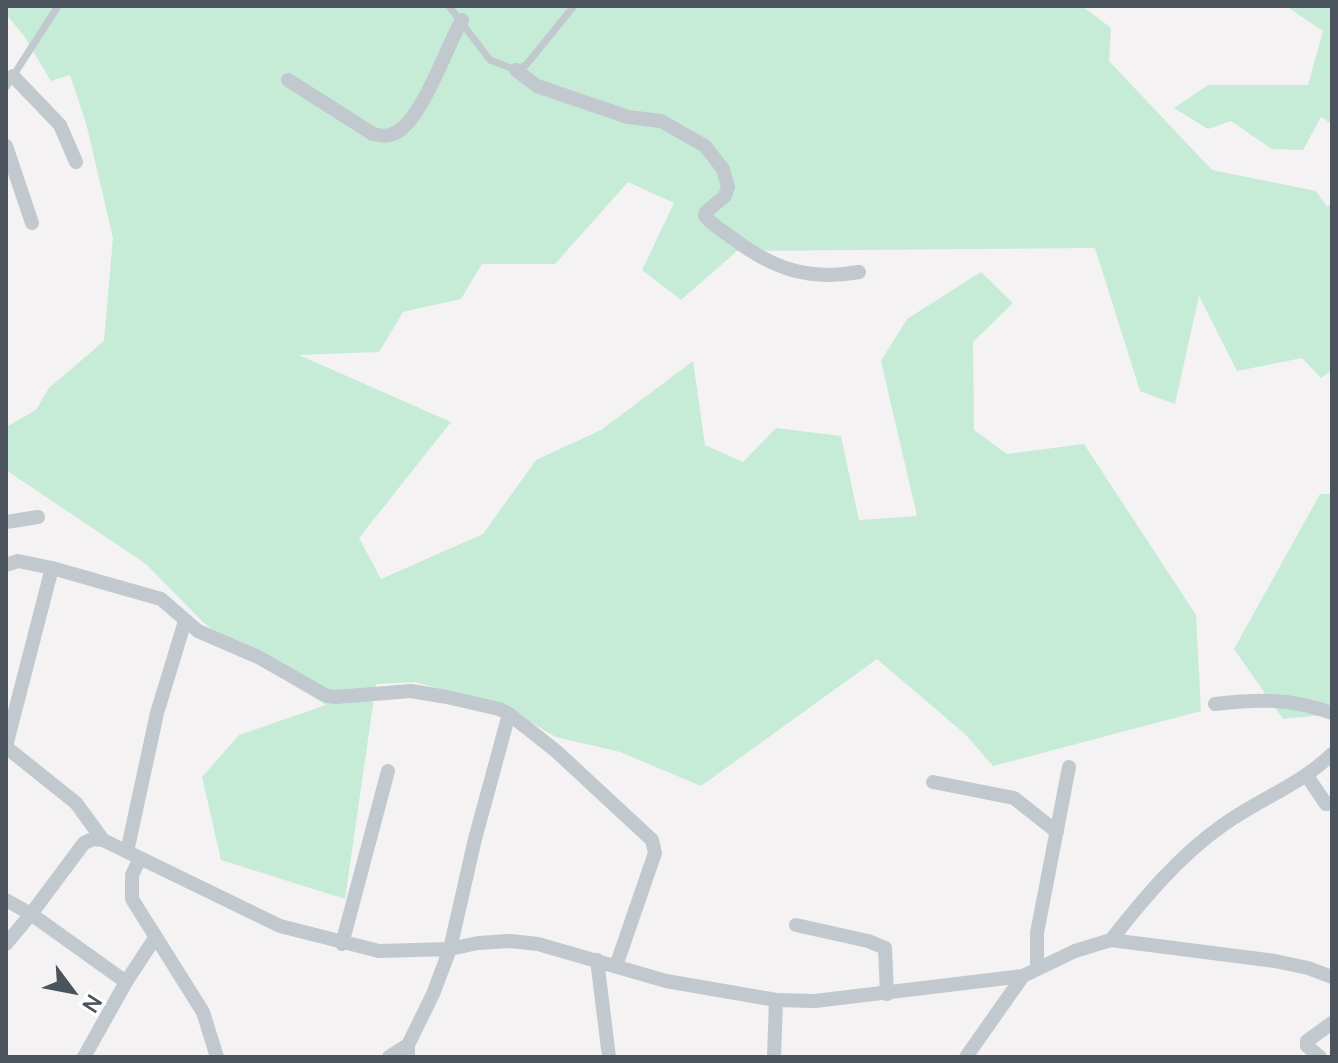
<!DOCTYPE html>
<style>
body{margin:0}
#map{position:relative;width:1338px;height:1063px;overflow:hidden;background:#f4f2f2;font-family:Manrope,sans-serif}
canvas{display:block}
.frame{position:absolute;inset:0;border:8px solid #4b535d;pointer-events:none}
.north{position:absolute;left:32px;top:951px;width:80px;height:80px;-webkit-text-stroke:6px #fff;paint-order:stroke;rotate:122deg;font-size:22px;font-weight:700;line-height:32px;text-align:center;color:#4b535d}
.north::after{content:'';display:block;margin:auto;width:28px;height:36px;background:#4b535d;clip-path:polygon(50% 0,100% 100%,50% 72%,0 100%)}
</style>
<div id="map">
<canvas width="1338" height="1063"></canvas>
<div class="frame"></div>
<div class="north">N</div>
</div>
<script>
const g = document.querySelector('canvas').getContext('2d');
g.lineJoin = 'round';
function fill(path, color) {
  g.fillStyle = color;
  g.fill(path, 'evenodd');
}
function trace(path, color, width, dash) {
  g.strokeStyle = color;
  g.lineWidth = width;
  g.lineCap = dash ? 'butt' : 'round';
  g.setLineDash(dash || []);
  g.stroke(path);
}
const green = new Path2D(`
 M6,6H1082L1111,28L1109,61L1212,170L1316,191L1327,207L1332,202V370L1321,378L1302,358L1237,371L1199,296L1175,404L1140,391L1095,248L737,251L681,300L642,270L674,203L628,182L555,264H482L461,299L403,312L379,352L299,355L451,422L359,538L381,579L483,534L536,460L601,430L693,361L705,445L743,462L776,428L841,436L859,520L917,516L881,361L907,319L981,272L1013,303L973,342L974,430L1007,454L1084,444L1196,615L1201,711L993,766L965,734L877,659L701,786L620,752L556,737L504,707L415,682L376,684L345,899L221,860L202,777L239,735L326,705L250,659L204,623L146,564L6,470V427L36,410L49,388L104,341L113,238L86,123L70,75L51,81L24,36L6,14Z
 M1286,6H1332V124L1321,117L1303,150L1272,149L1231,121L1208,129L1174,108L1208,85H1308L1323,31Z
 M1320,494H1332V714L1283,719L1234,649Z`);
const lane = new Path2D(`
 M449,6L490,60L516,70L526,65L574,6
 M6,87L58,6`);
const street = new Path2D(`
 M516,70L537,86L628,117L661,121L705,146L723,169L728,187L725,196L706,212L705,216C713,226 725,232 735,240C774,269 810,281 859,272
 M13,76L60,125L76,162
 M288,80L373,134C382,136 389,137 397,132C423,117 446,48 462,20
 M6,146L32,223
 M6,522L38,517
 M6,565L18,561L52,568L6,746
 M52,568L161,599L198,631L258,657L327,696L336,697L411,691L447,697L499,709L509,714L556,751L652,840L655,853L616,966
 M1215,704C1260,699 1289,698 1332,713
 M6,747L76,803L103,840L280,926L379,951L450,949L478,943L510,941L538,944L666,981L776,1000L815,1001L1023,976L1075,951L1111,940L1275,961L1308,968L1332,977
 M1307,776L1326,804L1332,803
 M933,782L1014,798L1057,832
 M127,852L157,713L185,621
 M140,858L132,875V899L203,1012L217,1057
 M6,900L31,914L84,843L93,839L103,840
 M796,925L868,941L885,948L887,994
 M1111,940C1144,898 1179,856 1223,825C1259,799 1300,785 1332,754
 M6,944L31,914L126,982
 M342,944L388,771
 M597,960L609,1057
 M1037,969V933L1069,767
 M84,1057L126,982L155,938
 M389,1057L408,1045
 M408,1057V1045L433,994L450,949L475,839L509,714
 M774,1057L776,1000
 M966,1057L1023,976
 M1320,1057L1307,1046V1041L1332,1023`);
fill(green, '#c6ecd7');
trace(lane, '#c1c8ce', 7);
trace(street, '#c1c8ce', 14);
</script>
